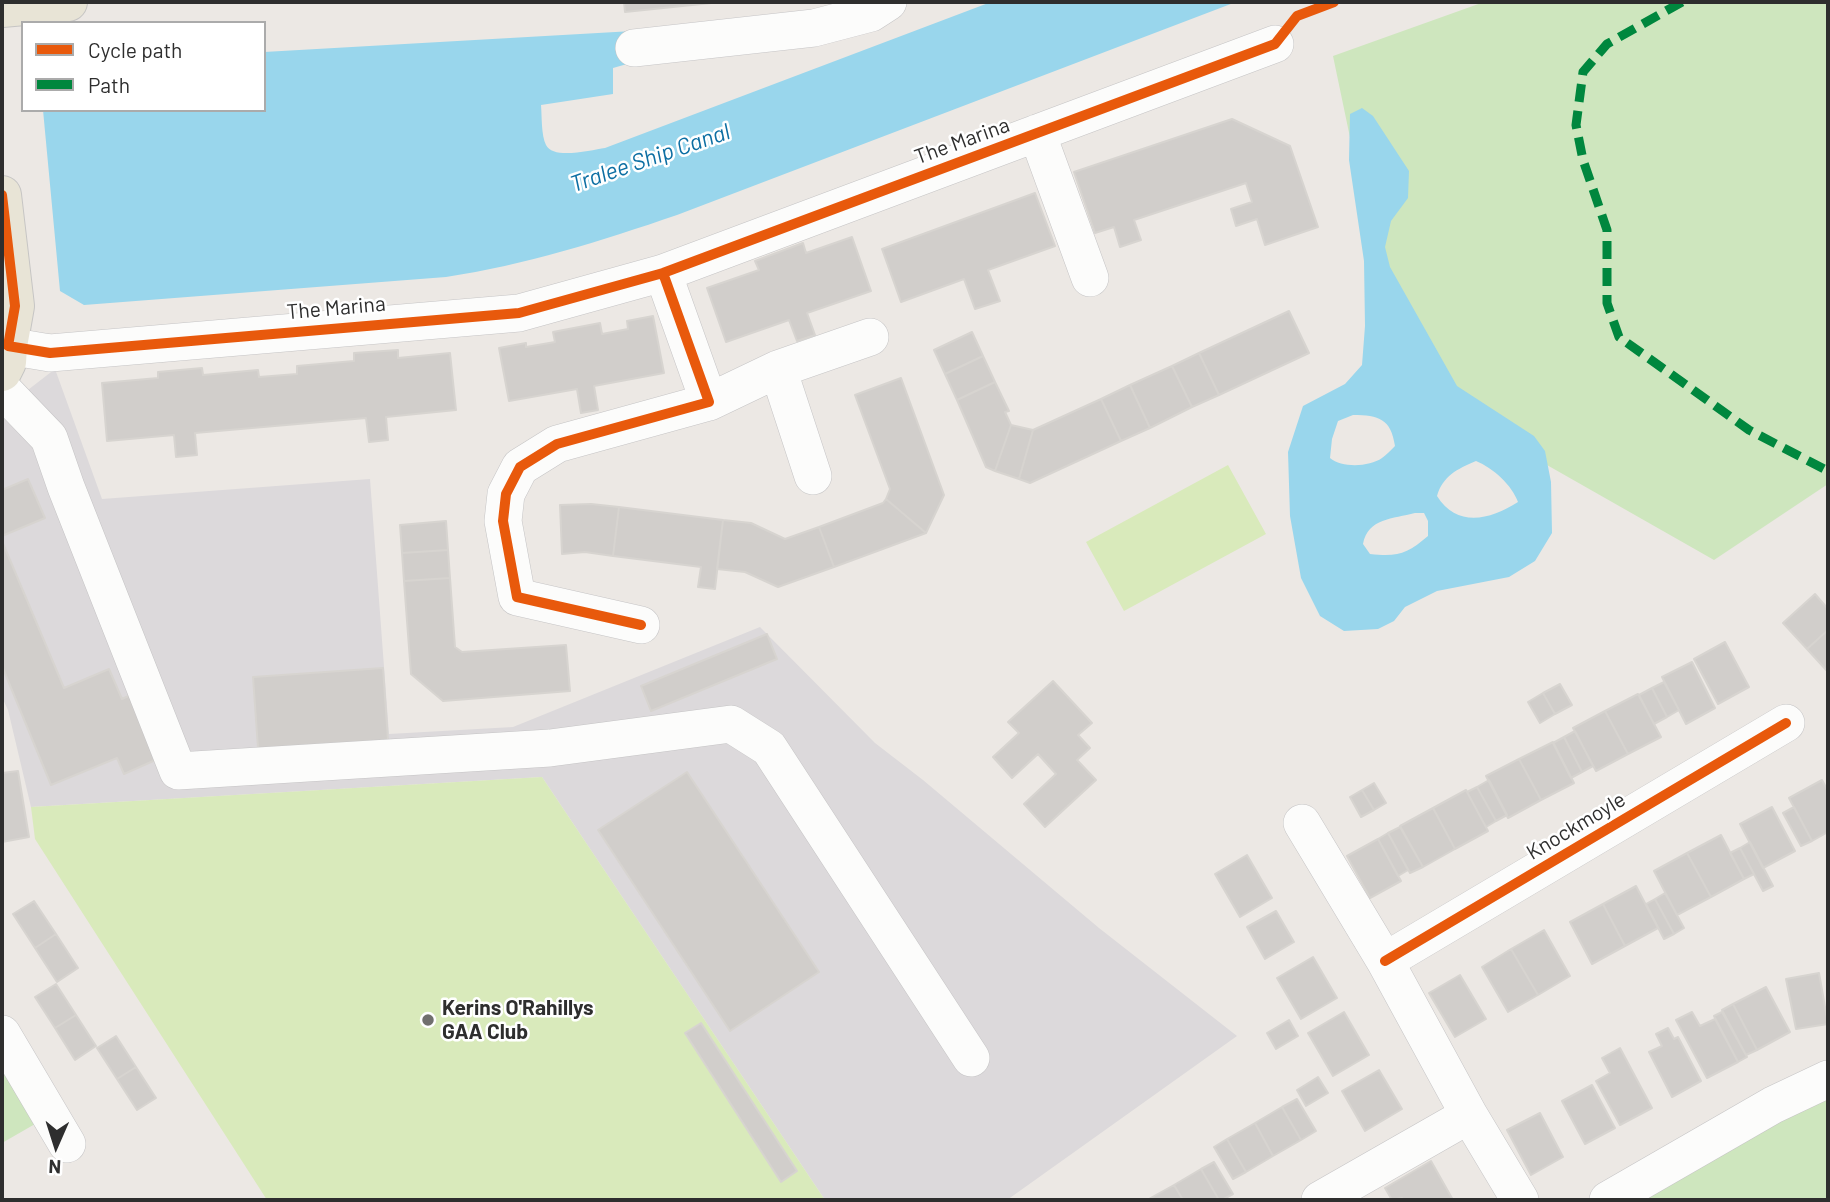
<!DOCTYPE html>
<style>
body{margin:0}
#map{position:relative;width:1830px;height:1202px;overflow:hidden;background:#ece8e4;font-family:Barlow,sans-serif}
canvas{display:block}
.frame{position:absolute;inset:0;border:4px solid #2e2e2e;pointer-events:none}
.legend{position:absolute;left:21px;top:21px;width:245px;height:91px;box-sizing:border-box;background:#fff;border:2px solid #ababab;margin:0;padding:9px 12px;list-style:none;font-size:21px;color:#2e2e2e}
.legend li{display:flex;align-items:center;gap:14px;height:35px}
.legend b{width:35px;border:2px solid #ababab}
.north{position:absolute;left:21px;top:1111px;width:70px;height:70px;-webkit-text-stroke:5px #fff;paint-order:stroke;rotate:183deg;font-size:19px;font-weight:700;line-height:28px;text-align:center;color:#2e2e2e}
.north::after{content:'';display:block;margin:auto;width:24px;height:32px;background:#2e2e2e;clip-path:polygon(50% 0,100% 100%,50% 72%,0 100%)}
</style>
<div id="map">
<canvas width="1830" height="1202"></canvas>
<div class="frame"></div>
<ul class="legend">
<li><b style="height:9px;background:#e8590c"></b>Cycle path</li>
<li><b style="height:9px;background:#00873e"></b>Path</li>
</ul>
<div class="north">N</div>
</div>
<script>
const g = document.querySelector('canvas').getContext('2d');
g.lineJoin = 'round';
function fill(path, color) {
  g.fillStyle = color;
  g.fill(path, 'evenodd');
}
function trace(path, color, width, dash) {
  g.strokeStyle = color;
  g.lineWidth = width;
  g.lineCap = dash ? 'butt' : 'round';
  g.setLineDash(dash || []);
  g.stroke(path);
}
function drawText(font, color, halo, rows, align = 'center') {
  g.font = font + ' Barlow,sans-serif';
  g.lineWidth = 5;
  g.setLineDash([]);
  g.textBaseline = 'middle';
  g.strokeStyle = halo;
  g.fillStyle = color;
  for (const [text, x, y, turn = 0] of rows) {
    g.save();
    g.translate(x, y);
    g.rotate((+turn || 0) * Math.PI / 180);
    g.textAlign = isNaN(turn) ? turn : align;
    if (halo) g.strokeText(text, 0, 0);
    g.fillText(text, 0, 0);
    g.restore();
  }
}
const industrial = new Path2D(`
 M55,369L102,499L370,479L389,734L513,727L760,627L875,743L923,780L1099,928L1237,1036L1007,1200H825L542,777L31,807L8,710L2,697V410Z`);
const green = new Path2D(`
 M1484,2H1828V484L1714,560L1401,382L1333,56Z
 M2,1061L42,1120L2,1143Z
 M1828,1097V1200H1636L1808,1104Z`);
const pitch = new Path2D(`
 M1228,465L1266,534L1124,611L1086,542Z
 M542,777L825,1200H267L35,839L31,807Z`);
const water = new Path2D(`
 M991,2H1236L677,215C601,241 525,265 446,277L84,305L60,291L43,110H264V52L633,31L634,62L613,68V94L541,105C542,117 541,135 546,145C553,160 591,150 605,148Z
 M1362,108L1373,116L1409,171L1408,198L1391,221L1385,247L1390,267L1457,386L1534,436L1545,451L1551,482L1552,533L1535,561L1509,577L1437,591L1405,607L1394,621L1378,629L1344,631L1320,616L1301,578L1290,516L1288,452L1303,406L1345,384L1362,365L1365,326L1364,261L1349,160L1350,114ZM1353,415C1379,415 1391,419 1395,446C1391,450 1386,455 1382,458C1369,467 1342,468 1330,458L1332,439L1338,421ZM1476,461C1493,468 1512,485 1518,502C1490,520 1457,528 1437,496C1443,476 1457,469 1476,461ZM1415,513H1424L1428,521V536C1407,554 1398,557 1370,554L1363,544C1368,518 1393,519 1415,513Z`);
const building = new Path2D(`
 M624,2H721L625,12Z
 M1232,119L1290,146L1318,227L1265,245L1257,219L1236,226L1231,209L1252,202L1246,183L1134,220L1141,240L1120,247L1114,227L1095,233L1074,172Z
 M1035,193L1055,246L988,270L1000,301L975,309L964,279L901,302L882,249Z
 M852,237L871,291L807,313L815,335L797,341L789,320L726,342L707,288L759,270L755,261L803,243L806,253Z
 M1289,311L1309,353L1219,395L1199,353Z
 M653,316L664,373L594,386L598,410L581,413L577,389L509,401L499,348L526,343V347L555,342L553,332L600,323L602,334L628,329L627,321Z
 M972,332L983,356L945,374L934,350Z
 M398,350V358L450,353L456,410L386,417L388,440L369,442L366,418L195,433L197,455L176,457L174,435L107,441L102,383L158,378V372L202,368L203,375L258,370L259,377L297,374V366L354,361V353Z
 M1199,353L1219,395L1192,407L1172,366Z
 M983,356L995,382L957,400L945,374Z
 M1172,366L1192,407L1150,428L1130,385Z
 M901,378L944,495L926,533L886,499L890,489L855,395Z
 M995,382L1009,411L1005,412L1011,425L995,471L986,467L957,400Z
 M1130,385L1150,428L1121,441L1101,399Z
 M1101,399L1121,441L1030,483L1019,479L1033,430Z
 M1011,425L1033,430L1019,479L995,471Z
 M28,479L45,518L2,536V490Z
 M886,499L926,533L834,567L819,527L883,503Z
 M591,504L619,507L613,556L585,552L562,554L560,505Z
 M619,507L723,520L715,589L698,587L701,567L613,556Z
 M723,520L751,523L785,539L819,527L834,567L778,587L745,572L717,569Z
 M446,521L448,550L402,553L400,525Z
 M2,541L64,688L109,669L122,699L133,694L160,758L124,774L117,758L51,785L2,666Z
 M448,550L450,578L404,581L402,553Z
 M450,578L455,647L462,652L566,645L570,691L443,701L411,674L404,581Z
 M1815,594L1828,609V630L1807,649L1783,623Z
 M1828,630V672L1807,649Z
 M767,634L777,659L651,711L641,686Z
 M1725,642L1749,687L1718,704L1694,659Z
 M1692,662L1715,708L1686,724L1662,677Z
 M383,668L388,740L258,748L253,677Z
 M1053,681L1092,723L1078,735L1090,748L1077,760L1096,780L1045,827L1024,804L1056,774L1038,754L1012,778L993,757L1019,733L1008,722Z
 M1664,682L1679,710L1667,717L1652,688Z
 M1560,684L1572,705L1555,714L1543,693Z
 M1652,688L1667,717L1654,724L1639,695Z
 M1543,693L1555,714L1540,723L1528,702Z
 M1638,694L1661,737L1628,754L1605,711Z
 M1605,711L1628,754L1596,771L1573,728Z
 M1575,731L1593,766L1582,772L1564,737Z
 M1564,737L1582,772L1571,778L1553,743Z
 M1553,742L1574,783L1541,800L1519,759Z
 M1519,759L1541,800L1508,818L1486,776Z
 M18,771L29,837L2,842V773Z
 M687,772L819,972L730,1031L598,830Z
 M1489,780L1507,815L1496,821L1477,787Z
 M1822,780L1828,791V832L1812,841L1789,798Z
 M1374,783L1386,803L1374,810L1362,790Z
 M1477,787L1496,821L1486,827L1467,792Z
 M1362,790L1374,810L1361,817L1350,797Z
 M1466,790L1488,831L1455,849L1433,808Z
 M1772,807L1795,851L1763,868L1740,824Z
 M1794,807L1812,841L1801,846L1783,813Z
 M1433,808L1455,849L1423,867L1400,826Z
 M1400,827L1423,867L1410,873L1388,833Z
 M1388,833L1408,870L1398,876L1378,839Z
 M1721,835L1744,879L1711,897L1687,853Z
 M1378,839L1401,881L1370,898L1347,856Z
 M1750,842L1773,886L1763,891L1740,848Z
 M1740,848L1754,874L1744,879L1730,853Z
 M1687,853L1711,897L1677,915L1654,871Z
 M1247,855L1272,898L1240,917L1215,874Z
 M1636,886L1658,928L1625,946L1603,904Z
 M1665,893L1684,928L1674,934L1655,899Z
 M1655,899L1674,934L1664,939L1646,904Z
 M34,901L56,934L35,948L13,914Z
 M1603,904L1625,946L1592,964L1570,922Z
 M1276,911L1294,942L1265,959L1247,927Z
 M1544,930L1570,976L1538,995L1511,949Z
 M56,934L78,968L57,982L35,948Z
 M1511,949L1538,995L1508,1012L1482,967Z
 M1313,957L1337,998L1301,1019L1277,978Z
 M1819,973L1828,1024L1796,1029L1786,979Z
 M1460,975L1486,1019L1455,1037L1429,993Z
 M56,984L76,1015L55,1028L35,997Z
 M1766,987L1790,1032L1757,1050L1733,1004Z
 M1733,1004L1757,1050L1746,1055L1722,1010Z
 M1344,1012L1369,1055L1333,1076L1308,1033Z
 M1692,1012L1700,1026L1715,1019L1738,1062L1707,1078L1676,1020Z
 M1722,1012L1747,1057L1738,1062L1714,1016Z
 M76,1015L96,1046L75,1060L55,1028Z
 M1289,1020L1298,1036L1276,1049L1267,1033Z
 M701,1023L797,1171L781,1182L685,1033Z
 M1668,1028L1674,1039L1678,1037L1701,1081L1672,1097L1649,1052L1662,1046L1656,1034Z
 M116,1036L136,1067L117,1079L97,1048Z
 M1620,1048L1652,1108L1620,1125L1596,1081L1610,1073L1602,1058Z
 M136,1067L156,1098L137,1110L117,1079Z
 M1379,1070L1402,1109L1365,1131L1342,1091Z
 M1318,1077L1328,1093L1306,1106L1297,1090Z
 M1592,1085L1615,1128L1585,1144L1562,1101Z
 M1297,1099L1316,1131L1301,1140L1282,1107Z
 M1282,1107L1301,1140L1273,1156L1255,1123Z
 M1540,1113L1563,1157L1531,1175L1507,1130Z
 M1255,1123L1273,1156L1246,1172L1227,1139Z
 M1227,1139L1246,1172L1233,1179L1214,1147Z
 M1431,1161L1453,1200H1404L1402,1198L1392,1200L1385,1188Z
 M1214,1162L1233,1194L1222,1200H1219L1201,1169Z
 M1201,1169L1219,1200H1183L1174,1185Z
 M1174,1185L1183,1200H1147Z`);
const minor = new Path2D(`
 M634,48L814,28L871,13L888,2
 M1037,133L1090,278
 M8,346L50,353L519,313L663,273L1275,44
 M778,369L813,476
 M2,389L49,438L66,487L178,771L550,748L731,724L769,748L971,1058
 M709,402L778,369L870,337
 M641,625L517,597L503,521L506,494L520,467L557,444L709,402L663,273
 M1302,823L1385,961L1469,1115L1520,1200
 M1385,961L1786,723
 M2,1034L67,1144
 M1320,1200L1469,1115
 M1608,1200L1773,1105L1828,1079`);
const major = new Path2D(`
 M2,8L68,2
 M2,195L15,306L8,346L7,362L2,372`);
const quiet = new Path2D(`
 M1682,2L1607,44L1583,72L1576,125L1583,160L1607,230V303L1619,337L1749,430L1828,471`);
const cycleway = new Path2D(`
 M2,195L15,306L8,346L50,353L519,313L663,273L1275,44L1297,16L1334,2
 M641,625L517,597L503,521L506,494L520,467L557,444L709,402L663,273
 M1385,961L1786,723`);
const markers = [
 [428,1020,7,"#706f6e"]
];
const streetNames = [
 ["The Marina",962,141,-20],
 ["The Marina",336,308,-5],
 ["Knockmoyle",1576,826,-31]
];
const poiNames = [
 ["Kerins O'Rahillys",442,1008],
 ["GAA Club",442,1032]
];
const waterNames = [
 ["Tralee Ship Canal",650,158,-19]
];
fill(industrial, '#dcd9db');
fill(green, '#cee6be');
fill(pitch, '#d9eabb');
fill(water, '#99d6ec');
fill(building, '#d1cecb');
trace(building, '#d7d4d0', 2);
trace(minor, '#c5c4c5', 38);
trace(major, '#c6c5c4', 40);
trace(minor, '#fcfcfb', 37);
trace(major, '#e8e4d6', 38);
trace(quiet, '#00873e', 9, [18, 9]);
trace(cycleway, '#e8590c', 10);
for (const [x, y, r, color] of markers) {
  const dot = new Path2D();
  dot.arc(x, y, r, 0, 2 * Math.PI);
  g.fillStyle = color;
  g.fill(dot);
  trace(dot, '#fff', 2.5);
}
drawText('21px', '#2e2e2e', '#fff', streetNames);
drawText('bold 21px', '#2e2e2e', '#fff', poiNames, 'left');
drawText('italic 23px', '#0d6fa3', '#fff', waterNames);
</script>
